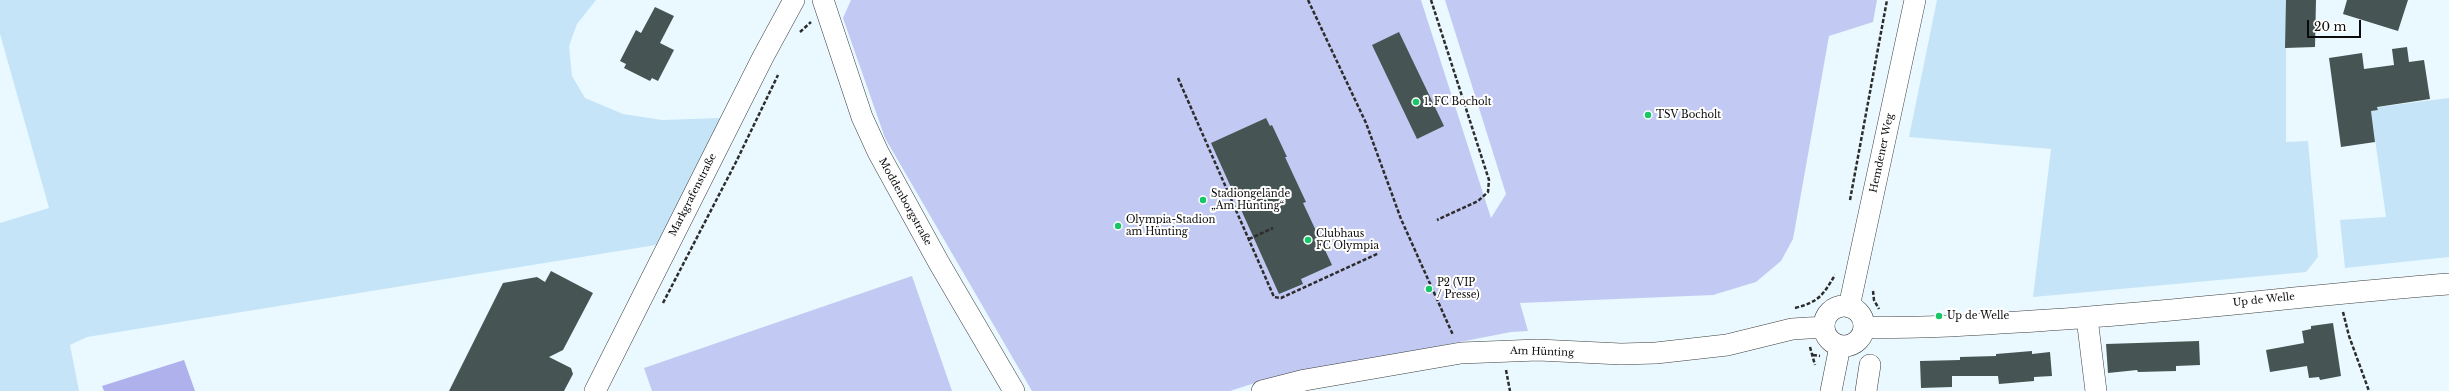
<!DOCTYPE html>
<meta charset="utf-8">
<style>
body{margin:0}
#map{position:relative;width:2449px;height:391px;overflow:hidden;background:#e9f9ff;font-family:"Libre Baskerville",serif}
canvas{display:block}
.scale{position:absolute;left:2307px;top:20px;width:54px;height:18px;box-sizing:border-box;border:2px solid #0b0b0b;border-top:0;padding-left:5px;font-size:12px;line-height:14px;white-space:nowrap;color:#0b0b0b;-webkit-text-stroke:3px #fff;paint-order:stroke}
</style>
<div id="map">
<canvas width="2449" height="391"></canvas>
<div class="scale">20 m</div>
</div>
<script>
const g = document.querySelector('canvas').getContext('2d');
g.lineJoin = 'round';
function fill(path, color) {
  g.fillStyle = color;
  g.fill(path, 'evenodd');
}
function trace(path, color, width, dash) {
  g.strokeStyle = color;
  g.lineWidth = width;
  g.lineCap = dash ? 'butt' : 'round';
  g.setLineDash(dash || []);
  g.stroke(path);
}
function drawText(font, color, halo, rows, align = 'center') {
  g.font = font + ' "Libre Baskerville",serif';
  g.lineWidth = 4;
  g.setLineDash([]);
  g.textBaseline = 'middle';
  g.strokeStyle = halo;
  g.fillStyle = color;
  for (const [text, x, y, turn = 0] of rows) {
    g.save();
    g.translate(x, y);
    g.rotate((+turn || 0) * Math.PI / 180);
    g.textAlign = isNaN(turn) ? turn : align;
    if (halo) g.strokeText(text, 0, 0);
    g.fillText(text, 0, 0);
    g.restore();
  }
}
const farmland = new Path2D(`
 M0,0H596L577,24L569,46L572,76L585,98L623,114L662,120L721,118L662,244L87,337L70,345L79,391H0V223L49,208L0,34Z
 M1937,0H2286V142L2308,141L2318,257L2306,272L2033,297L2051,149L1909,137Z
 M2449,98V257L2345,268L2340,220L2386,217L2371,111L2378,110V107Z`);
const green = new Path2D(`
 M184,360L195,391H104L102,386Z`);
const pitch = new Path2D(`
 M851,0H1421L1491,218L1506,194L1445,0H1877L1873,22L1829,36L1793,239L1781,261L1756,282L1713,295L1520,303L1528,331L1511,332L1264,380L1230,391H1032L885,138L843,18Z
 M912,276L952,391H652L644,368Z`);
const building = new Path2D(`
 M2286,0H2316L2315,47L2285,48Z
 M2347,0H2408L2398,31L2343,14Z
 M655,7L674,16L660,43L674,50L658,81L652,78L650,81L624,68L626,64L620,61L636,30L641,33Z
 M1399,32L1444,126L1417,139L1372,45Z
 M2407,47L2409,62L2424,60L2430,99L2377,107L2378,110L2371,111L2375,142L2341,147L2329,58L2362,53L2364,69L2394,65L2392,49Z
 M1266,118L1270,126L1272,125L1287,157H1285L1306,202L1303,203L1332,265L1301,279L1303,284L1279,294L1211,143Z
 M551,271L593,293L563,350L549,357L571,368L573,374L564,391H449L503,283L537,277L545,282Z
 M2333,323L2341,376L2320,380L2319,377L2309,378L2307,366L2270,372L2266,350L2304,343L2302,331L2311,329V326Z
 M2199,341L2200,365L2176,366V371L2138,372L2137,370L2108,373L2106,344Z
 M2032,351V354L2050,352L2052,376L2034,377V381L1999,384L1998,376H1952V387L1921,388L1920,361L1960,360V357L1996,356V354Z`);
const path = new Path2D(`
 M1308,0L1366,123L1401,219L1453,335
 M1431,0L1489,180L1488,192L1478,201L1437,220
 M800,32L811,22
 M1178,78L1274,297L1281,298L1379,253
 M1850,200L1887,0
 M1249,239L1273,228
 M1873,291L1874,300L1879,309
 M663,303L736,162L778,75
 M1795,308C1819,302 1823,295 1835,275
 M2343,312L2349,336L2369,391
 M1810,347L1815,365
 M1813,355L1820,356
 M1506,370L1510,391`);
const minor = new Path2D(`
 M823,0L862,117L878,152L939,263L1014,391
 M1824 326a20 20 0 1 1 40 0a20 20 0 1 1-40 0Z
 M1849,307L1915,0
 M2087,318L2096,391
 M1864,327C1915,329 1967,325 2018,322C2162,314 2305,295 2449,284
 M595,391L763,57L794,0
 M1262,391L1305,380L1461,353L1538,350L1621,354L1656,353L1727,345L1792,329L1824,327
 M1831,391L1840,346
 M1866,391L1870,365`);
const markers = [
 [1416,102,4,"#17c765"],
 [1648,115,4,"#17c765"],
 [1203,200,4,"#17c765"],
 [1118,226,4,"#17c765"],
 [1308,240,4,"#17c765"],
 [1429,289,4,"#17c765"],
 [1939,316,4,"#17c765"]
];
const poiNames = [
 ["1. FC Bocholt",1424,102],
 ["TSV Bocholt",1656,115],
 ["Stadiongelände",1211,194],
 ["„Am Hünting“",1211,206],
 ["Olympia-Stadion",1126,220],
 ["am Hünting",1126,232],
 ["Clubhaus",1316,234],
 ["FC Olympia",1316,246],
 ["P2 (VIP",1437,283],
 ["/ Presse)",1437,295],
 ["Up de Welle",1947,316]
];
const streetNames = [
 ["Hemdener Weg",1882,153,-78],
 ["Markgrafenstraße",693,195,-63],
 ["Moddenborgstraße",905,202,61],
 ["Up de Welle",2264,300,-6],
 ["Am Hünting",1542,352,2]
];
fill(farmland, '#c6e4f8');
fill(green, '#afb1ed');
fill(pitch, '#c2caf3');
fill(building, '#465553');
trace(minor, '#3e3e3e', 22);
trace(path, '#2d2d2d', 2.5, [4, 2]);
trace(minor, '#fff', 21);
for (const [x, y, r, color] of markers) {
  const dot = new Path2D();
  dot.arc(x, y, r, 0, 2 * Math.PI);
  g.fillStyle = color;
  g.fill(dot);
  trace(dot, '#fff', 1.5);
}
drawText('10px', '#0b0b0b', '#fff', poiNames, 'left');
drawText('10px', '#0b0b0b', '#fff', streetNames);
</script>
